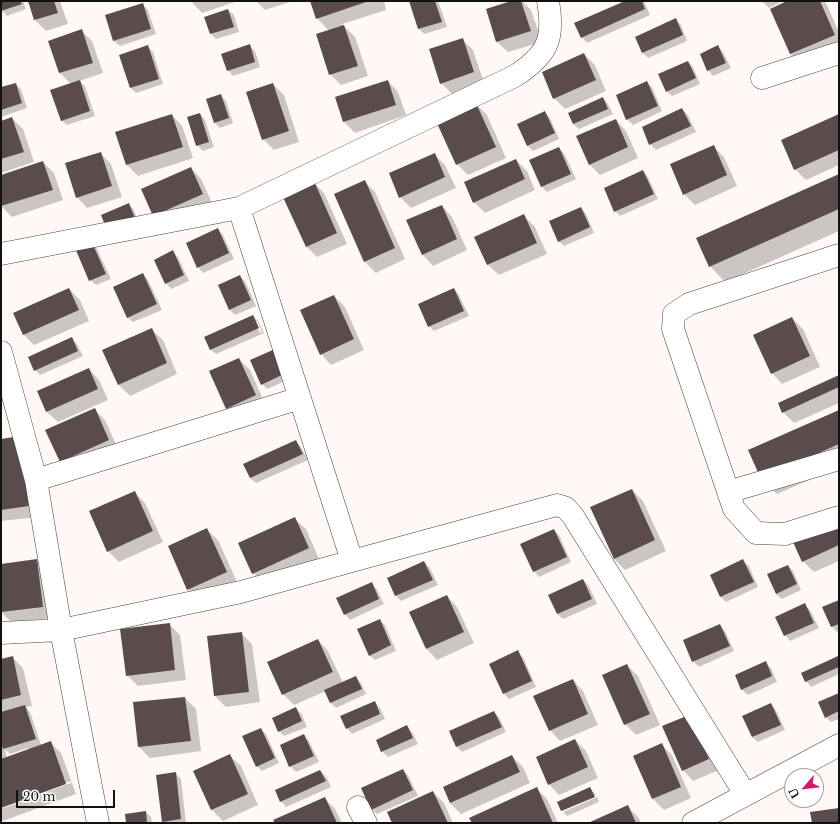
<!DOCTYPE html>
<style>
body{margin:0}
#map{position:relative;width:840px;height:824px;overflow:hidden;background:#fff8f4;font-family:"Libre Baskerville",serif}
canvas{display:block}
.frame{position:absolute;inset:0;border:2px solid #111;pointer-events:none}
.north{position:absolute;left:784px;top:768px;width:40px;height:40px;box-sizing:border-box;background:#fff;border:1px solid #a0a0a0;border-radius:50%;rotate:242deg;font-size:11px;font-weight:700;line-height:16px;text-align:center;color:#111}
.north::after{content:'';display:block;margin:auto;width:14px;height:18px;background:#ce1b6e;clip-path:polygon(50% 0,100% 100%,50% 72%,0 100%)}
.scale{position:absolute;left:16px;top:790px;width:99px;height:18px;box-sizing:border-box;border:2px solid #111;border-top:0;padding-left:5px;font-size:12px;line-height:14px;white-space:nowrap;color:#111;-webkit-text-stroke:3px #fff;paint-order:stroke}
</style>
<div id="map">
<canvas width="840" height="824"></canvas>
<div class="frame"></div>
<div class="north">U</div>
<div class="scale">20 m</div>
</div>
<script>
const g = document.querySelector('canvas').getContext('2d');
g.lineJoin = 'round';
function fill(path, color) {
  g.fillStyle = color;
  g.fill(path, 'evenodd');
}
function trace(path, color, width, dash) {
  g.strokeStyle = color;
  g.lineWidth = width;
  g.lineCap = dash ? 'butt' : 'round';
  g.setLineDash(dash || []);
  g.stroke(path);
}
const shadow = new Path2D(`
 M1,1H23L26,9L7,16L2,10Z
 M29,1H60L68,24L46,31L35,20Z
 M191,1H238L202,13Z
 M256,1H293L265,10Z
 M311,1H384L386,10L342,24L355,37L368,76L341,85L330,74L329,31L317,18Z
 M410,1H438L447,27L424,34L419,29Z
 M514,1H522L531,10L542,42L508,52L497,42Z
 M627,1H644L650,15L587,43L582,37Z
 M762,1H783L769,8Z
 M789,1H825L839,32V48L801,64L790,54Z
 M142,4L148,10L156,34L120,46L114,41L106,16Z
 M228,10L234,15L239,32L216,39L211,34Z
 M675,20L681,25L687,41L648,58L643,53L636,37Z
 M82,31L92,41L103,73L79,81L85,86L95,116L67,125L61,120L71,84L60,73Z
 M462,39L473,50L484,83L452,94L441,83Z
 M249,45L255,51L260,67L233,76L228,70Z
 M147,46L153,52L163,84L136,93L131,88Z
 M718,46L723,52L731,68L713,76L708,70Z
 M584,54L595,65L606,91L565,109L554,98Z
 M688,62L693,67L700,84L672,96L667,91Z
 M388,81L398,92L406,115L355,133L344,122L336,98Z
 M647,82L652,87L662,111L633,125L627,119Z
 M15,84L21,89L27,108L1,117V88Z
 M273,84L284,95L299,142L274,150L263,139Z
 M220,95L226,101L233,123L220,128L215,123Z
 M603,98L608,104L613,114L579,129L573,124L569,113Z
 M476,104L487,115L506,158L468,175L457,164Z
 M682,109L688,115L696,132L656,150L650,144Z
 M545,113L550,118L559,139L533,151L528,146L518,125Z
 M200,114L205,120L214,147L203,151L197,145Z
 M172,115L182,126L193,158L138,176L127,165L117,133Z
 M839,115V165L806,180L795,169Z
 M12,118L23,129L34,162L1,173V122Z
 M616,120L626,131L638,158L600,175L589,164Z
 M713,146L724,157L737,186L695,205L684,194Z
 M559,148L564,153L576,179L547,192L542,187L531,161Z
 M100,153L111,164L122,197L87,208L77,197Z
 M434,154L445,165L456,188L411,208L400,197Z
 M516,160L527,171L535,190L485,213L474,202Z
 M43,162L54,173L63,200L12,217L1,206V176Z
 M191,168L201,179L213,205L154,216Z
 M643,171L648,177L658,199L620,216L615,211Z
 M839,175V231L725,282L710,266Z
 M364,181L375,192L405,259L376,273L365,262L335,195Z
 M313,182L324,193L347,244L317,257L307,247Z
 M128,204L134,210L139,224L113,235Z
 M442,206L452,217L467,250L433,266L423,255L408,221Z
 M581,208L586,214L594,233L564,246L559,241Z
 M524,216L535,227L547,254L499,275L488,265Z
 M218,230L223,235L234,259L203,273L198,267Z
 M96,247L111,279L96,285L90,280L76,248Z
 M173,252L178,257L189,281L171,289L166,283Z
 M143,274L148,280L162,310L133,322L127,317Z
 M239,276L245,281L256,306L235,315L230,310L219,285Z
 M69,289L80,300L89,321L34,345L23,334Z
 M454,289L459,295L469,316L434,331L429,326Z
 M334,296L345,307L364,350L331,365L321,354Z
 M253,316L258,321L264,333L216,354L210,349ZM255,321H257L262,332L260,333Z
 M792,318L803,329L820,367L782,384L772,373Z
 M152,330L163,340L177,374L130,396L119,385L104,351Z
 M72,339L77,344L83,356L40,375L35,370Z
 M239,359L250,370L266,406L238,419L227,408Z
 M251,361L290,379L267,389L262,384Z
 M89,369L99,380L108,400L58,422L47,412L38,391Z
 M839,376V403L794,423L783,412Z
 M94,409L105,420L119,451L61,462Z
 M839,411V467L777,494L761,479Z
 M1,440L39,517L1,521Z
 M296,441L301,447L308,460L256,483L250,478L245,464Z
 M632,490L643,501L666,551L625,570L614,559Z
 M134,492L145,503L163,542L119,562L108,551Z
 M295,519L306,529L319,559L264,584L253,573L239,543Z
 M839,522V561L814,572L803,561Z
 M207,530L218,540L237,582L199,600L188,589Z
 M554,530L559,535L571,562L539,577L534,571Z
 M37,560L48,571L53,618L11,622L1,612V565Z
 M743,561L749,566L758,587L726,602L721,597L711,575Z
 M424,562L430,568L438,585L401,601L396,596L388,579Z
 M788,566L793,571L801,590L782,599L776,594Z
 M583,580L589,586L597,604L563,619L557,614Z
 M371,584L377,589L384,604L350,620L345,614Z
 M447,596L457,607L474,643L437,660L427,649Z
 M839,601V631L837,632L832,627Z
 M805,605L810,610L819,628L790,641L785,635Z
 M380,620L385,625L396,651L375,660L369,655Z
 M169,624L180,635L186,680L138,686L127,675Z
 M719,625L725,631L734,651L699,667L693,661Z
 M241,633L252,644L260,702L226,707L215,696Z
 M318,640L328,651L343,683L356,678L361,683L366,694L336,708L331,703L326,691L294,705L283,694Z
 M517,652L523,657L536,687L509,699L504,694Z
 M12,657L23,668L32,706L26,707L30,712L41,745L50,742L61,753L76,794L3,821L1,819V809L71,783V781L1,806V660ZM28,748V750L7,758L5,749L10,754Z
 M837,658L839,659V674L811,687L806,681Z
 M765,663L771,668L777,682L748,695L742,690L736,676Z
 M627,665L638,676L660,725L636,735L625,724Z
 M573,680L583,691L598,725L560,741L550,730Z
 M839,694V719L831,722L826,717Z
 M185,698L196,709L201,751L150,758L139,747Z
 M375,702L380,708L385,719L352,734L347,728Z
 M771,704L776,710L785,730L758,742L752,737L743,716Z
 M295,708L301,713L307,727L284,736L279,731Z
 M494,712L499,717L506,732L462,752L457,747L450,732Z
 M407,726L412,732L418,744L388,757L382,751Z
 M699,727L719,770L693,781L683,770Z
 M261,729L266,734L279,763L262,771L257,766Z
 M304,736L309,741L319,762L296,772L290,766Z
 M575,740L586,751L598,778L559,795L549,784Z
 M661,744L672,755L691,798L664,810L653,799L634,756Z
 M230,756L241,766L258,805L223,821L212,810L195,771Z
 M512,756L523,767L530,783L461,814L450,803L444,787Z
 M403,770L408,775L418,796L377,814L372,809Z
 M320,771L326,776L331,787L286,807L281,801Z
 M175,773L181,779L186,823H165L163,821Z
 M590,788L596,795L562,811L558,803Z
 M537,789L547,799L558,823H473Z
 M433,792L444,803L453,823H393Z
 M597,797L599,802L567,816L563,812Z
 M324,798L335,809L342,823H276Z
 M627,806L638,817L641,823H590Z
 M146,812L151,817L152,823H127Z`);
const building = new Path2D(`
 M1,1H20L22,4L1,11Z
 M28,1H54L58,13L34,20Z
 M310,1H369L316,19Z
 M409,1H435L442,22L418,29Z
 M511,1H521L531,31L496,42L486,9Z
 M625,1H642L645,9L581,38L574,23Z
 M787,1H820L835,35L790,54L770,9Z
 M143,3L151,29L113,41L105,15Z
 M228,9L234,27L210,34L204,17Z
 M676,18L683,35L642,53L635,37Z
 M344,25L358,66L329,75L316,34Z
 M82,29L93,63L59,73L48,41Z
 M463,38L474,72L440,84L429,49Z
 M250,44L255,62L227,71L221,54Z
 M148,45L159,79L130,88L119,55Z
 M718,45L726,63L707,71L700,54Z
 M584,53L596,80L553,99L542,72Z
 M688,61L696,78L666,92L658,74Z
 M80,80L90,111L61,121L50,90Z
 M388,80L396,105L343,122L335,97Z
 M647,81L658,106L626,120L616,95Z
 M16,83L22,103L1,110V87Z
 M273,83L289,131L262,140L246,92Z
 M221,94L229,118L214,123L206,99Z
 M603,97L608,109L573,124L568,113Z
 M476,103L496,147L456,165L436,121Z
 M682,108L691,126L649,145L642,127Z
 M545,111L555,133L527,146L517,124Z
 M200,113L209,142L196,146L187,117Z
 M172,114L183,147L126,165L115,132Z
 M839,114V150L794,170L781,140Z
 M12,117L24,152L1,159V121Z
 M616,119L628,147L589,165L576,136Z
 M714,145L727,175L683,195L670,164Z
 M559,147L571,174L541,187L529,160Z
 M101,152L112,186L76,198L65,163Z
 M435,153L445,177L399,198L389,173Z
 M516,159L525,179L473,203L464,182Z
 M43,161L53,190L1,206V175Z
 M191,167L203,194L153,216L141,189Z
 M643,170L654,194L614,212L604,188Z
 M839,174V209L709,267L696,238Z
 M365,180L395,248L364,262L334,194Z
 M314,181L337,233L306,247L282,195Z
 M129,203L135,218L107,230L101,215Z
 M442,205L457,239L422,255L406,220Z
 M581,207L590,227L558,242L549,221Z
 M524,214L537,243L487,265L474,237Z
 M218,228L229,253L197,268L186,243Z
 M91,240L106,274L89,281L75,248Z
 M173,250L184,275L165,284L154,260Z
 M143,273L157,304L127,318L113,287Z
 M240,275L251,300L229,310L218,285Z
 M69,288L79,310L23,335L13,313Z
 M454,288L464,311L428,327L418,304Z
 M334,295L354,339L320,355L300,310Z
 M253,315L259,328L210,350L204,337Z
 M792,317L810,356L771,374L753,335Z
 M152,328L167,363L118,385L102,350Z
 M72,337L78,351L34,371L28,357Z
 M275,349L286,373L261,385L250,360Z
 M239,358L256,395L226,409L209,371Z
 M89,368L98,389L46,412L37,391Z
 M839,375V387L782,413L778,403Z
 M95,408L109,440L60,462L45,430Z
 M839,410V444L761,479L748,450Z
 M20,436L29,506L1,510V439Z
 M296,440L303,454L250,478L243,464Z
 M632,489L655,540L614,559L590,507Z
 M135,491L153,531L107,552L89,511Z
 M295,517L309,548L252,574L238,543Z
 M839,521V545L802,562L793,542Z
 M207,528L227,572L187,590L168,546Z
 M554,529L567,557L533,572L520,544Z
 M37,559L43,607L1,612V564Z
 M743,559L754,582L720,597L710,575Z
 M424,561L433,580L395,596L387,578Z
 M788,565L797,584L776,594L767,574Z
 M583,579L592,599L557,614L548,595Z
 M372,582L379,599L344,615L336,598Z
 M447,595L464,632L426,649L409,612Z
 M839,600V624L831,627L822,607Z
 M805,603L814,623L784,636L775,617Z
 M380,619L391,645L369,656L357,629Z
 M170,623L175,670L126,676L120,629Z
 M720,624L730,646L692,662L683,640Z
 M242,632L249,692L214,696L207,636Z
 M318,639L333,672L282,695L267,662Z
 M518,650L532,681L503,694L489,664Z
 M13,656L21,695L1,700V659Z
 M838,656L839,667L805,682L801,673Z
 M766,661L772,676L741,690L735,675Z
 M627,664L650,714L624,725L602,675Z
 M356,676L362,689L330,703L324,690Z
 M573,679L588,714L549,731L533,696Z
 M839,693V711L825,718L818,702Z
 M185,697L191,741L138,747L133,702Z
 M375,701L380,714L346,729L340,716Z
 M771,703L781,725L752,737L742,716Z
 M25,705L36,739L3,749L1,742V712Z
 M296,707L302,721L278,732L272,718Z
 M494,711L502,727L456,747L449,731Z
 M689,715L709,759L682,771L662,726Z
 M407,725L413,738L381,752L376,740Z
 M261,728L275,758L256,767L242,736Z
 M304,734L314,756L289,767L280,745Z
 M575,739L588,767L548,785L536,757Z
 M51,741L66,784L1,808V759Z
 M662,743L681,787L652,799L633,756Z
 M230,754L248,794L211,810L193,771Z
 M512,755L520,772L450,803L443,787Z
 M403,769L413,790L371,810L361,788Z
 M320,770L326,781L280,802L275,790Z
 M176,772L181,819L162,822L156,775Z
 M537,787L553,823H472L469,818Z
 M590,787L595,797L561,811L557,802Z
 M433,791L448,823H392L387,812Z
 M325,797L337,823H275L273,820Z
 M628,805L636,823H588Z
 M839,808V823H812L810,812Z
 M146,811L147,823H126L125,814Z`);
const street = new Path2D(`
 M762,78L839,53
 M239,208L515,76C547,55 555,40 548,1
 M1,254L239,208L352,561L557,505L566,508L573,516L745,794
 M839,255L689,304L674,314L673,329L734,509L756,533L785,534L839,517
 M1,352L36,480L61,630L98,823
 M36,480L300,398
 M728,492L839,459
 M1,633L61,630L241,592L352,561
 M358,807L366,823
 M693,823L839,745`);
fill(shadow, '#0003');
fill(building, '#5a4c4c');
trace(street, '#444', 23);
trace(street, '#fff', 22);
</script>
